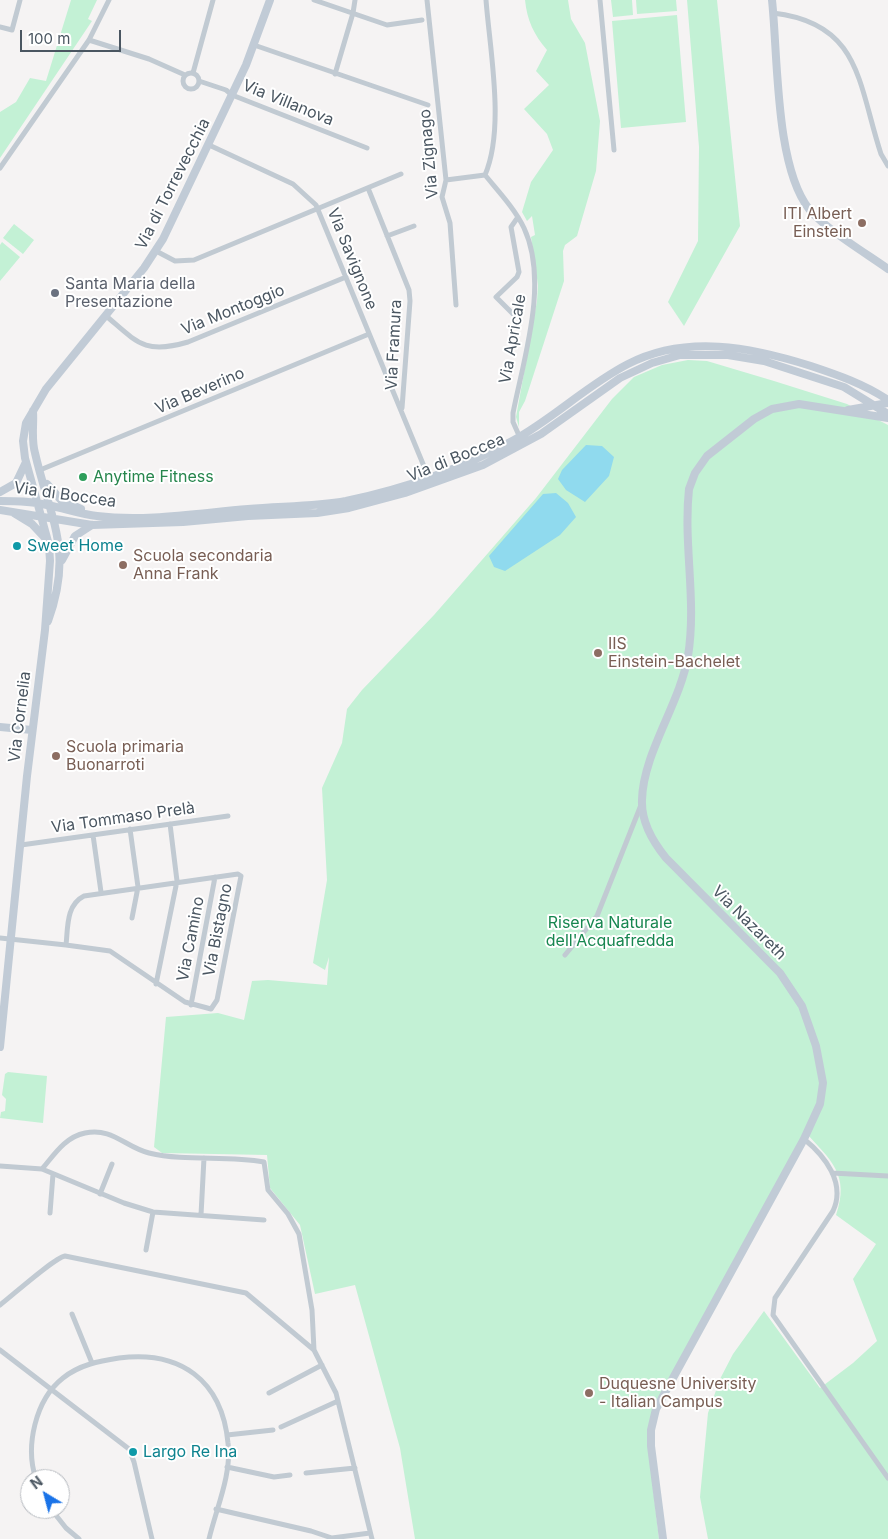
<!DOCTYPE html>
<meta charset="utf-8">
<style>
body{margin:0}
#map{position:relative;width:888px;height:1539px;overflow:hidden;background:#f5f3f3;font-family:Inter,sans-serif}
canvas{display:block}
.north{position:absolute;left:20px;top:1469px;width:50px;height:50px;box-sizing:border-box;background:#fff;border:1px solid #b7bbc0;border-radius:50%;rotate:323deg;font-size:14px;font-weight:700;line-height:20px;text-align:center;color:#4a5661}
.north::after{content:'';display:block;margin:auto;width:18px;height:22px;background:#1a73e8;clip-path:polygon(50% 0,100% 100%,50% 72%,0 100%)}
.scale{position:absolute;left:20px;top:30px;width:101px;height:22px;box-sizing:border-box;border:2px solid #4a5661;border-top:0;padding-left:6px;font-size:15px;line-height:18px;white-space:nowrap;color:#4a5661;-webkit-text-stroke:4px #fff;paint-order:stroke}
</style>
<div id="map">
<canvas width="888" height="1539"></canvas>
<div class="north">N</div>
<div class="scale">100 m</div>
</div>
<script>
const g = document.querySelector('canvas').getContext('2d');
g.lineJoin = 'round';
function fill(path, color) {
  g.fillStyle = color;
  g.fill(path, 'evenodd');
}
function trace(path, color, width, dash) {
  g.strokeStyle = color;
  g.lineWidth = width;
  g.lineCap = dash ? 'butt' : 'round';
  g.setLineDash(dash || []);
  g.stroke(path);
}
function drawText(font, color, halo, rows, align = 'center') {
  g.font = font + ' Inter,sans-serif';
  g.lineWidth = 4;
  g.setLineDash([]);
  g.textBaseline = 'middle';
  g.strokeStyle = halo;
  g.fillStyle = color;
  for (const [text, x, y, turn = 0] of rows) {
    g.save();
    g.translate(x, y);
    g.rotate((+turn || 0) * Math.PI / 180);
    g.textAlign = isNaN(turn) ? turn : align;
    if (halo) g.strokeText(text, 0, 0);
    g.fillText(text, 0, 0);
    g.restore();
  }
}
const green = new Path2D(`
 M71,0H97L88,19L92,21L0,158V112L16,102L30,78L46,81Z
 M525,0H568L571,19L585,43L600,121L596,171L577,236L565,245L563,251L564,281L525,401L519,412V427L516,417L537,301L538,285L531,237L535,235L532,216L527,221L522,212L531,182L553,150L547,134L524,109L549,85L536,71L547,50C534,35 527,20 525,0Z
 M611,0H632L633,15L613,17Z
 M636,0H676L677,11L637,14Z
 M687,0H717L740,226L684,326L668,302L698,241L699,147Z
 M677,15L686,122L621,128L612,21Z
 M14,224L34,240L23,254L3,238Z
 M2,242L20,257L0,281V245Z
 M688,360L707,361L774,381L847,404L888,425V1539H708L700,1497L708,1413L720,1379L733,1354L764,1311L820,1388L853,1363L877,1341L853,1279L876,1244L836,1215C850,1175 831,1160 805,1132L656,1405L653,1407L647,1437L659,1539H415L400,1448L355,1285L315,1294L300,1225L270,1188L267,1155L162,1153L154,1147L166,1017L218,1013L244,1020L252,981L268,980L327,985L329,957L325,970L313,963L327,880L322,788L342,743L347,709L362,690L434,615L536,498L612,399L634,377L662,365Z
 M8,1072L47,1076L43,1123L0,1118L1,1112L5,1111L6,1099L2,1095L5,1074Z`);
const water = new Path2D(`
 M586,445L602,446L614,457L609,476L585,502L566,490L558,479L562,470Z
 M556,493L568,503L576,517L560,535L505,571L494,567L489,556L543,494Z`);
const street = new Path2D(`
 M314,0L387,25L422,20
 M427,0L446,180L442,197L450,223L456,305
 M600,0L614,150
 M773,13C861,23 858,84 881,154L888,166
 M0,27L12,30L20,0
 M89,40L149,59L185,75
 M254,45L428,105
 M183 81a8 8 0 1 1 16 0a8 8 0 1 1-16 0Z
 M193,73L213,0
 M335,74L353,13L355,0
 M199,81L226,90L232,95L367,148
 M209,145L293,184L316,205L428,476
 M0,168L89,40L109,0
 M485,175C499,192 515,209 524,228C549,282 524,357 513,413V422L521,440
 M485,175C505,128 490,52 486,0
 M446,180L485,175
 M368,188L409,290L410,301L402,408
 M387,236L414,226
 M156,251L175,261L194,260L401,174
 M105,315C137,342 144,355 188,342L346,277
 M515,316L496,297L517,277L519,272L511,227L518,217
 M40,470L369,334
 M130,829L138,887L132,918
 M93,835L101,892
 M21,845L228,816
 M0,938L66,945C68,927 66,905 84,896L238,874L241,876L217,1000L211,1009L185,1002L110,951L66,945
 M565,955L597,916L641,805
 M156,984L177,881L170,824
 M191,1005L215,877
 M804,1139C825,1156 846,1183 833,1211L775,1298L773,1315L888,1478
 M0,1166L42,1169L124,1203L153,1212L264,1220
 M42,1169C54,1155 65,1137 85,1133C112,1127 125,1147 149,1153C187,1162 226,1155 264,1162L268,1190L288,1214L299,1234L312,1310L314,1350
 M832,1173L888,1176
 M100,1194L112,1164
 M50,1213L53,1174
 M201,1215L204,1158
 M146,1250L153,1212
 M0,1305C13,1295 54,1258 65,1256L246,1293L314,1350L336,1393L372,1539
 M72,1314L92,1363
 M0,1350L129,1449L134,1462L152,1539
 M269,1393L322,1365
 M281,1427L338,1401
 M227,1435L273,1430
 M227,1467L274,1477L290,1475
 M306,1473L355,1468
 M36,1479C25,1447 35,1400 63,1378C79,1365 99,1361 119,1358C180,1350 222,1380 228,1443C232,1474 216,1509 209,1539
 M51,1509L66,1528L79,1539
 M216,1509L311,1531L332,1538L370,1533`);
const secondary = new Path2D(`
 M772,0C778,55 775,166 809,209C824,228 867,254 888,269
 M848,410L888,403
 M33,411C34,425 31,439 35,453C50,519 74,550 48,621
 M47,484L61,500L81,509
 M0,492L16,483L26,462
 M0,501C16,501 31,501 47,505C64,508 80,514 97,516C146,522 199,513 248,509C280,506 314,507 346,501C403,489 463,468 514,440C554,418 587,385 628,364C686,334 751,347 811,366C838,375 864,384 888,400
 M0,510L92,525L183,522L248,516L317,513L349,508L405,493L483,465L541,434L620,378L652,363L680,355H728L764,361L844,387L888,414
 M14,513L32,524L46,539
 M62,560L75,536L92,525
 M0,727L32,730
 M0,1047L27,776L45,630L50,561L49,545L25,458L23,441L26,423L46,389L144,268L163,239L246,65L270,0
 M663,1539L651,1446V1430L656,1409L804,1139L820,1104L823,1083L816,1046L802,1006L780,973L666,858C653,842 641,822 642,800C643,753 680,704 688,656C697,600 683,545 689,489L695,473L707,456L754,419L772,409L799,404L888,418`);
const markers = [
 [862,223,5,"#8d6e63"],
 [55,293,5,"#6b7280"],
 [83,477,5,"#2e9e5b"],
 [17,546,5,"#0f9aa8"],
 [123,565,5,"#8d6e63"],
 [598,653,5,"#8d6e63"],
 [56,756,5,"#8d6e63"],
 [589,1393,5,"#8d6e63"],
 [133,1452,5,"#0f9aa8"]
];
const streetNames = [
 ["Via Villanova",288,103,22],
 ["Via Zignago",429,154,-95],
 ["Via di Torrevecchia",173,184,-63],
 ["Via Savignone",352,259,68],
 ["Via Montoggio",233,310,-22],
 ["Via Apricale",513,339,-80],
 ["Via Framura",394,345,-87],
 ["Via Beverino",200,391,-23],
 ["Via di Boccea",456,458,-22],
 ["Via di Boccea",65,495,8],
 ["Via Cornelia",20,717,-83],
 ["Via Tommaso Prelà",123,818,-8],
 ["Via Nazareth",749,923,45],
 ["Via Bistagno",218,930,-79],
 ["Via Camino",191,939,-79]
];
const educationNames = [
 ["ITI Albert",852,214,"right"],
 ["Einstein",852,232,"right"],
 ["Scuola secondaria",133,556],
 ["Anna Frank",133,574],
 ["IIS",608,644],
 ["Einstein-Bachelet",608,662],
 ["Scuola primaria",66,747],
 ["Buonarroti",66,765],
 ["Duquesne University",599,1384],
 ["- Italian Campus",599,1402]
];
const worshipNames = [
 ["Santa Maria della",65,284],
 ["Presentazione",65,302]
];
const leisureNames = [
 ["Anytime Fitness",93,477]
];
const cultureNames = [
 ["Sweet Home",27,546],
 ["Largo Re Ina",143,1452]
];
const parkNames = [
 ["Riserva Naturale",610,923],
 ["dell'Acquafredda",610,941]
];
fill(green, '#c3f1d5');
fill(water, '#90daee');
trace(street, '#c1cad2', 5);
trace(secondary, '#c1cbd6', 8);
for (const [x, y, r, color] of markers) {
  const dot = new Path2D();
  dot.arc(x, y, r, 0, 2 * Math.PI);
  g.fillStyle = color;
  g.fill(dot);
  trace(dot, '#fff', 2);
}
drawText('16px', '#4a5661', '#fff', streetNames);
drawText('16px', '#785e54', '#fff', educationNames, 'left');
drawText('16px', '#5b616d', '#fff', worshipNames, 'left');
drawText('16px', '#27864d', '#fff', leisureNames, 'left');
drawText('16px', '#0d838f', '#fff', cultureNames, 'left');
drawText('16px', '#17864f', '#fff', parkNames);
</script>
